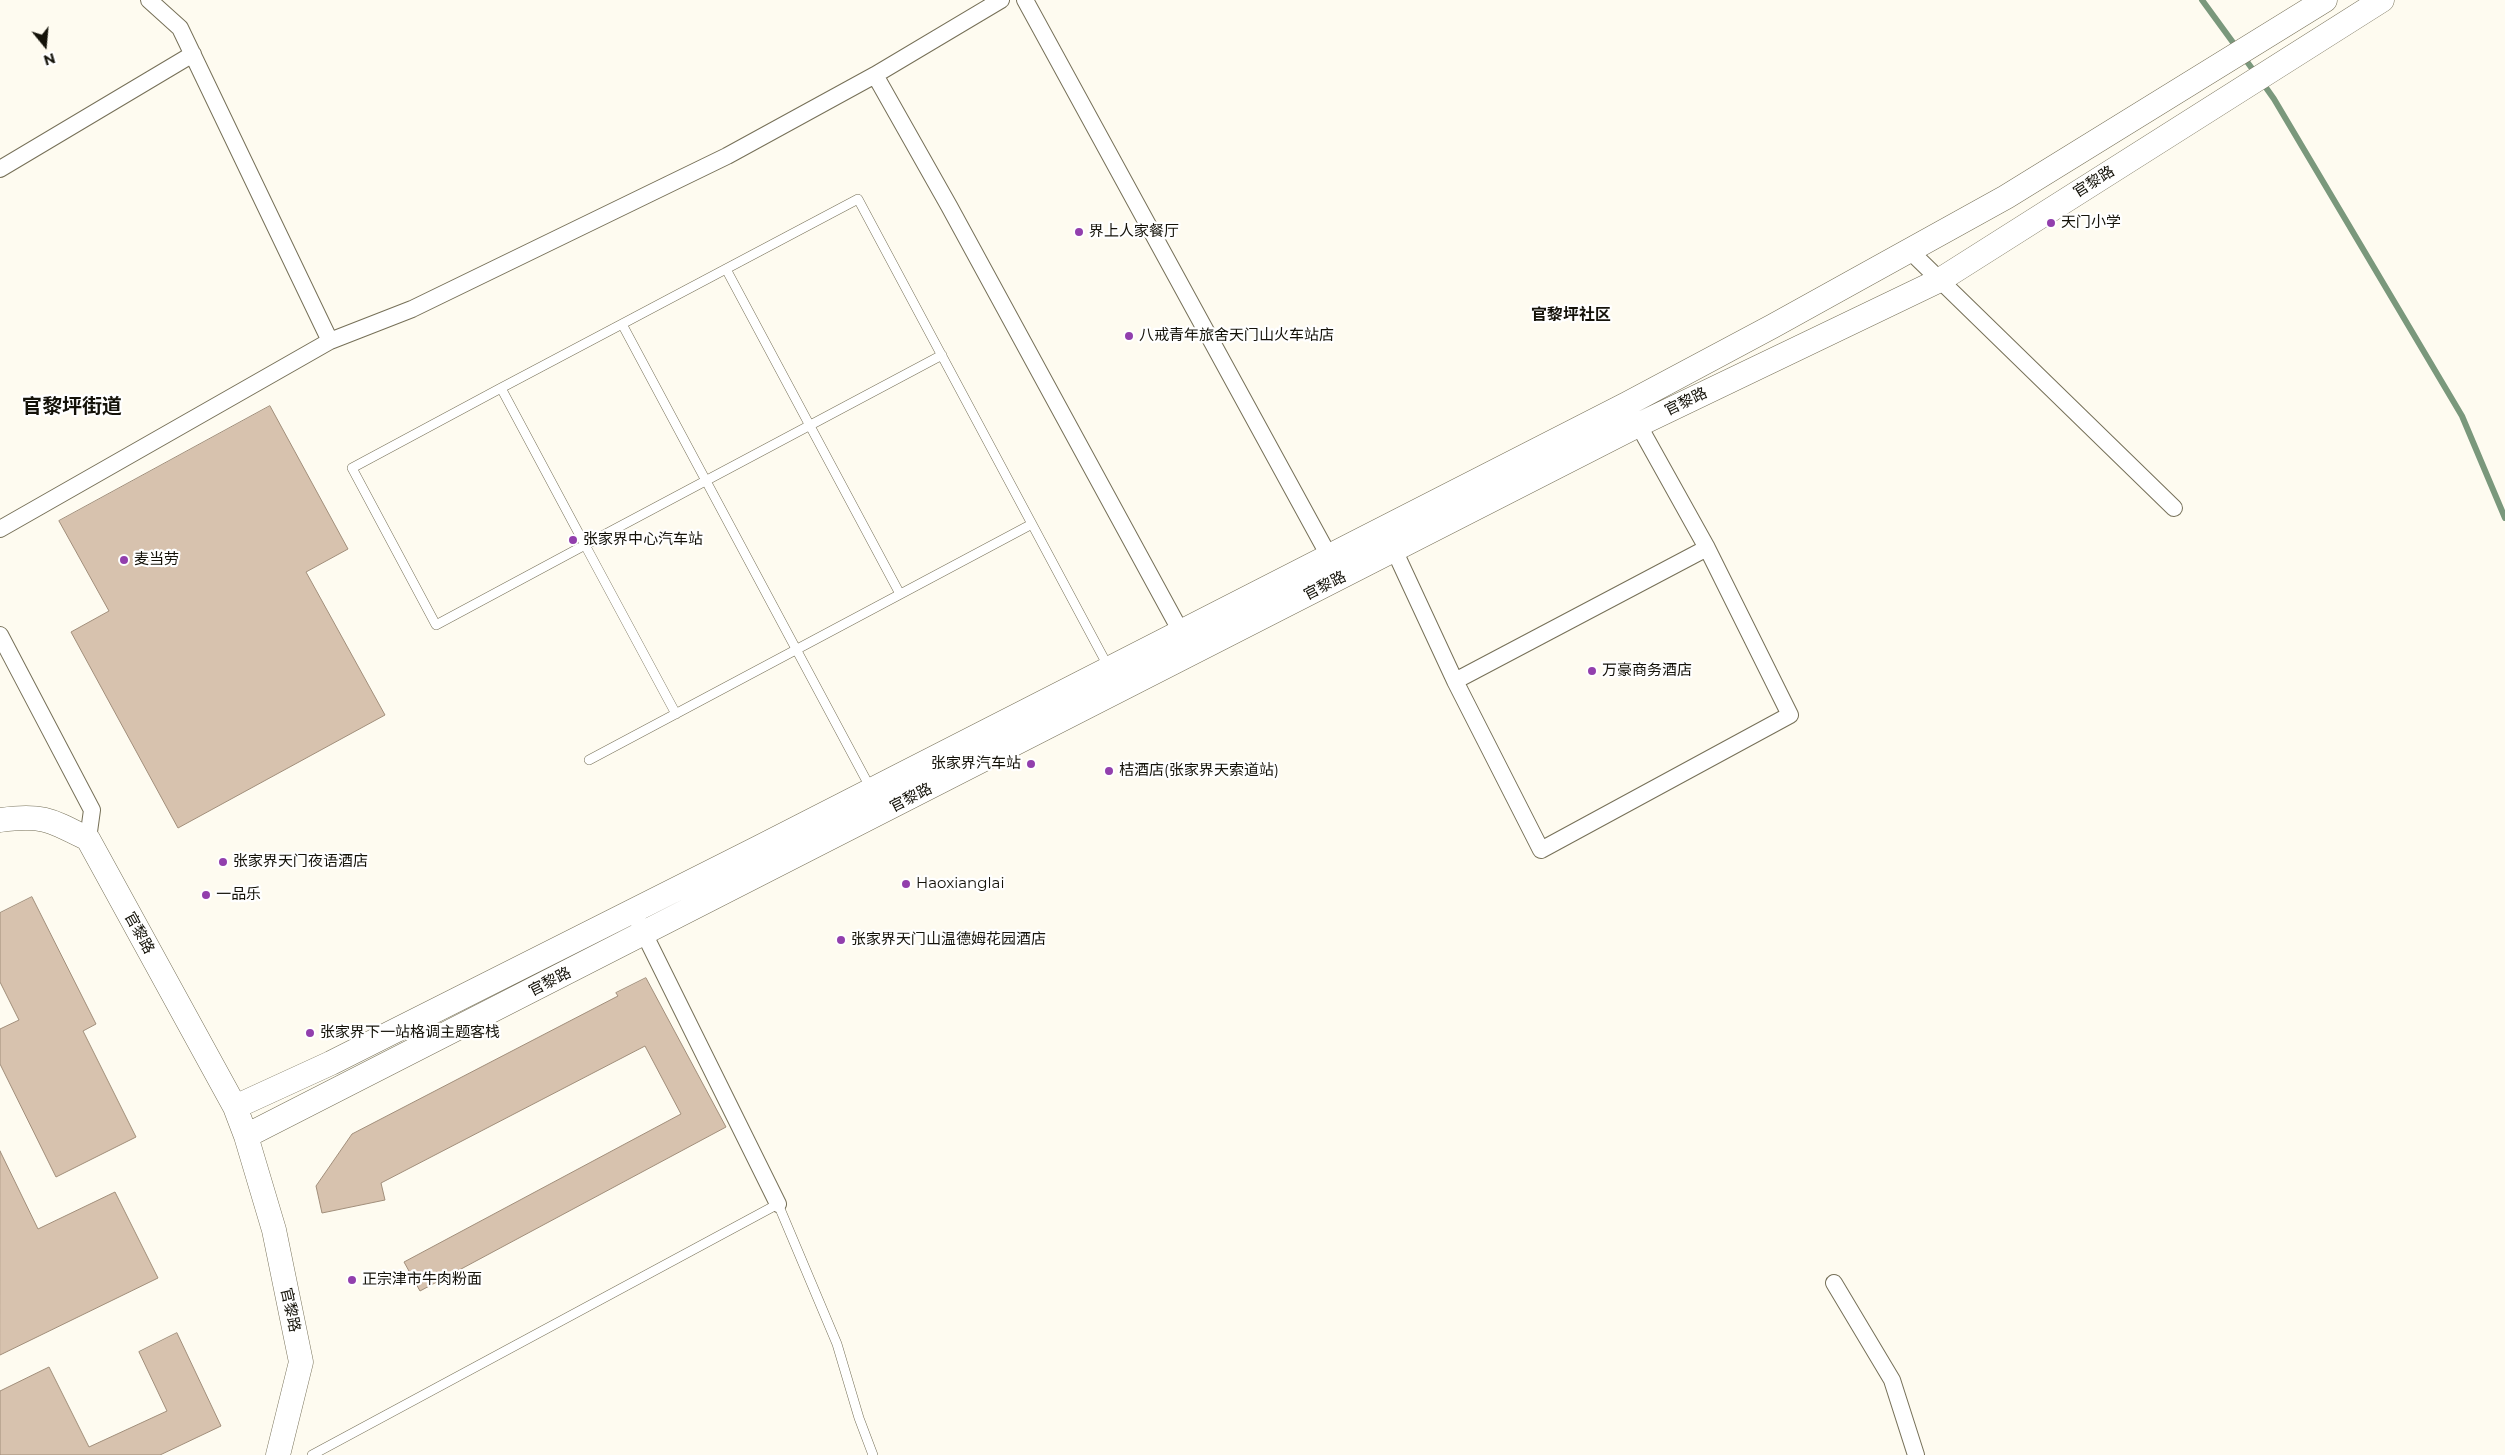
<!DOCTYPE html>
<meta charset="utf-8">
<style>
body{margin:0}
#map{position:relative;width:2505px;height:1455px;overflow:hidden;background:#fefbf0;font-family:Montserrat,sans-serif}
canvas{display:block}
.north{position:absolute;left:20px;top:20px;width:50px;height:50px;-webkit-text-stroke:4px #fff;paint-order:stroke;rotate:163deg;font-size:14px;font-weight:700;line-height:20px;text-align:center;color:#141209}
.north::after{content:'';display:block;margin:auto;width:18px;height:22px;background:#141209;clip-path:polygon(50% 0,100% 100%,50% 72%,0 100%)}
</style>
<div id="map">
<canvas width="2505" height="1455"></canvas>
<div class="north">N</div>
</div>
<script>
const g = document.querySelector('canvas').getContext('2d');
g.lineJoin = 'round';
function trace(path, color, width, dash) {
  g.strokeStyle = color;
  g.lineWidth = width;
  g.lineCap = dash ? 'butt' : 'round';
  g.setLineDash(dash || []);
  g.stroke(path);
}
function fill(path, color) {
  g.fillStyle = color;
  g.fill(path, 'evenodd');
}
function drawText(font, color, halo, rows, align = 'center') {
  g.font = font + ' Montserrat,"Noto Sans SC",sans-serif';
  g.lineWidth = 4.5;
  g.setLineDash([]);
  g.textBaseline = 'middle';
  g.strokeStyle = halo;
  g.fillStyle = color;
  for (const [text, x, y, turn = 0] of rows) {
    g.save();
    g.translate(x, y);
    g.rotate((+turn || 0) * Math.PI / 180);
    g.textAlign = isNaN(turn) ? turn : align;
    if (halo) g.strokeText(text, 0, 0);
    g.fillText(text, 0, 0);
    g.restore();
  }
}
const stream = new Path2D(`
 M2202,0L2256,74
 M2262,82L2274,99L2462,416L2505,518`);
const building = new Path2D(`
 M270,406L348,549L306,572L385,715L178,828L71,632L109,611L59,521Z
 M32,897L96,1024L83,1031L136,1137L56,1177L0,1064V1029L19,1020L0,982V913Z
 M646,978L726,1127L420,1291L404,1262L681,1114L645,1046L381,1183L385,1200L322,1213L316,1186L352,1134L618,996L616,993Z
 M0,1151L38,1229L115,1192L158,1278L0,1355Z
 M177,1333L221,1426L160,1455H0V1391L49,1367L89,1447L167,1411L139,1352Z`);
const lane = new Path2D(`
 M726,269L900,594
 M501,388L352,468L436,625L585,545L501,388L622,324
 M676,714L585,545L942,355
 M589,760L1032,524
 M871,789L622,324L858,199L1109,668
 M312,1455L778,1204L837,1344L859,1418L873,1455`);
const street = new Path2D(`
 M149,0L180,28L330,341
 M1025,0L1329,556
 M875,75L949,206L1186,641
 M0,169L193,54
 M1909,250L2174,508
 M0,529L330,341L412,309L727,156L875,75L1001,0
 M1390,541L1455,681L1541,850L1790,715L1707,548L1634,417
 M0,635L92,810L88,839
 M1455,681L1707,548
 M633,911L778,1204
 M1834,1283L1892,1380L1916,1455`);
const secondary = new Path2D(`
 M0,820C42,814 51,820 88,839L235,1107L246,1136L274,1230L301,1362L278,1455
 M235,1107L331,1063L758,848L1627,404L1773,326L2006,197L2325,0
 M246,1136L1638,425L1940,280L2382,0`);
const markers = [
 [2051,223,5,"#923fad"],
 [1079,232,5,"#923fad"],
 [1129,336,5,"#923fad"],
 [573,540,5,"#923fad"],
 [124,560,5,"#923fad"],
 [1592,671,5,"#923fad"],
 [1031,764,5,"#923fad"],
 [1109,771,5,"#923fad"],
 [223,862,5,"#923fad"],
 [906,884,5,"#923fad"],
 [206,895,5,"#923fad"],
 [841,940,5,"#923fad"],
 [310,1033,5,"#923fad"],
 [352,1280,5,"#923fad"]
];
const streetNames = [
 ["官黎路",2094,182,-32],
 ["官黎路",1686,402,-26],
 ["官黎路",1325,586,-27],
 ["官黎路",911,798,-27],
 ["官黎路",139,933,61],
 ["官黎路",550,982,-27],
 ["官黎路",290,1310,78]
];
const poiNames = [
 ["天门小学",2061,223],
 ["界上人家餐厅",1089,232],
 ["八戒青年旅舍天门山火车站店",1139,336],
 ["张家界中心汽车站",583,540],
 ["麦当劳",134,560],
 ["万豪商务酒店",1602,671],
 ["张家界汽车站",1021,764,"right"],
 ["桔酒店(张家界天索道站)",1119,771],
 ["张家界天门夜语酒店",233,862],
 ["Haoxianglai",916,884],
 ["一品乐",216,895],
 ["张家界天门山温德姆花园酒店",851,940],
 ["张家界下一站格调主题客栈",320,1033],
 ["正宗津市牛肉粉面",362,1280]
];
const neighbourhoodNames = [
 ["官黎坪社区",1571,315]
];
const districtNames = [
 ["官黎坪街道",72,407]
];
trace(stream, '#7a987c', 6);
fill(building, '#d7c2ae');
trace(building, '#a18e7a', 1);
trace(lane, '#767058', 10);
trace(street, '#767058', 18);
trace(secondary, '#767058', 25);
trace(lane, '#fff', 9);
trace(street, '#fff', 16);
trace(secondary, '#fff', 24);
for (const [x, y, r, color] of markers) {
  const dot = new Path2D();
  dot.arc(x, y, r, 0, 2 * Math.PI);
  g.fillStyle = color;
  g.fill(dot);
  trace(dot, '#fff', 2);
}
drawText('15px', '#141209', '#fff', streetNames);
drawText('15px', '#141209', '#fff', poiNames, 'left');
drawText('bold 16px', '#141209', '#fff', neighbourhoodNames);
drawText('bold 20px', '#141209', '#fff', districtNames);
</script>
